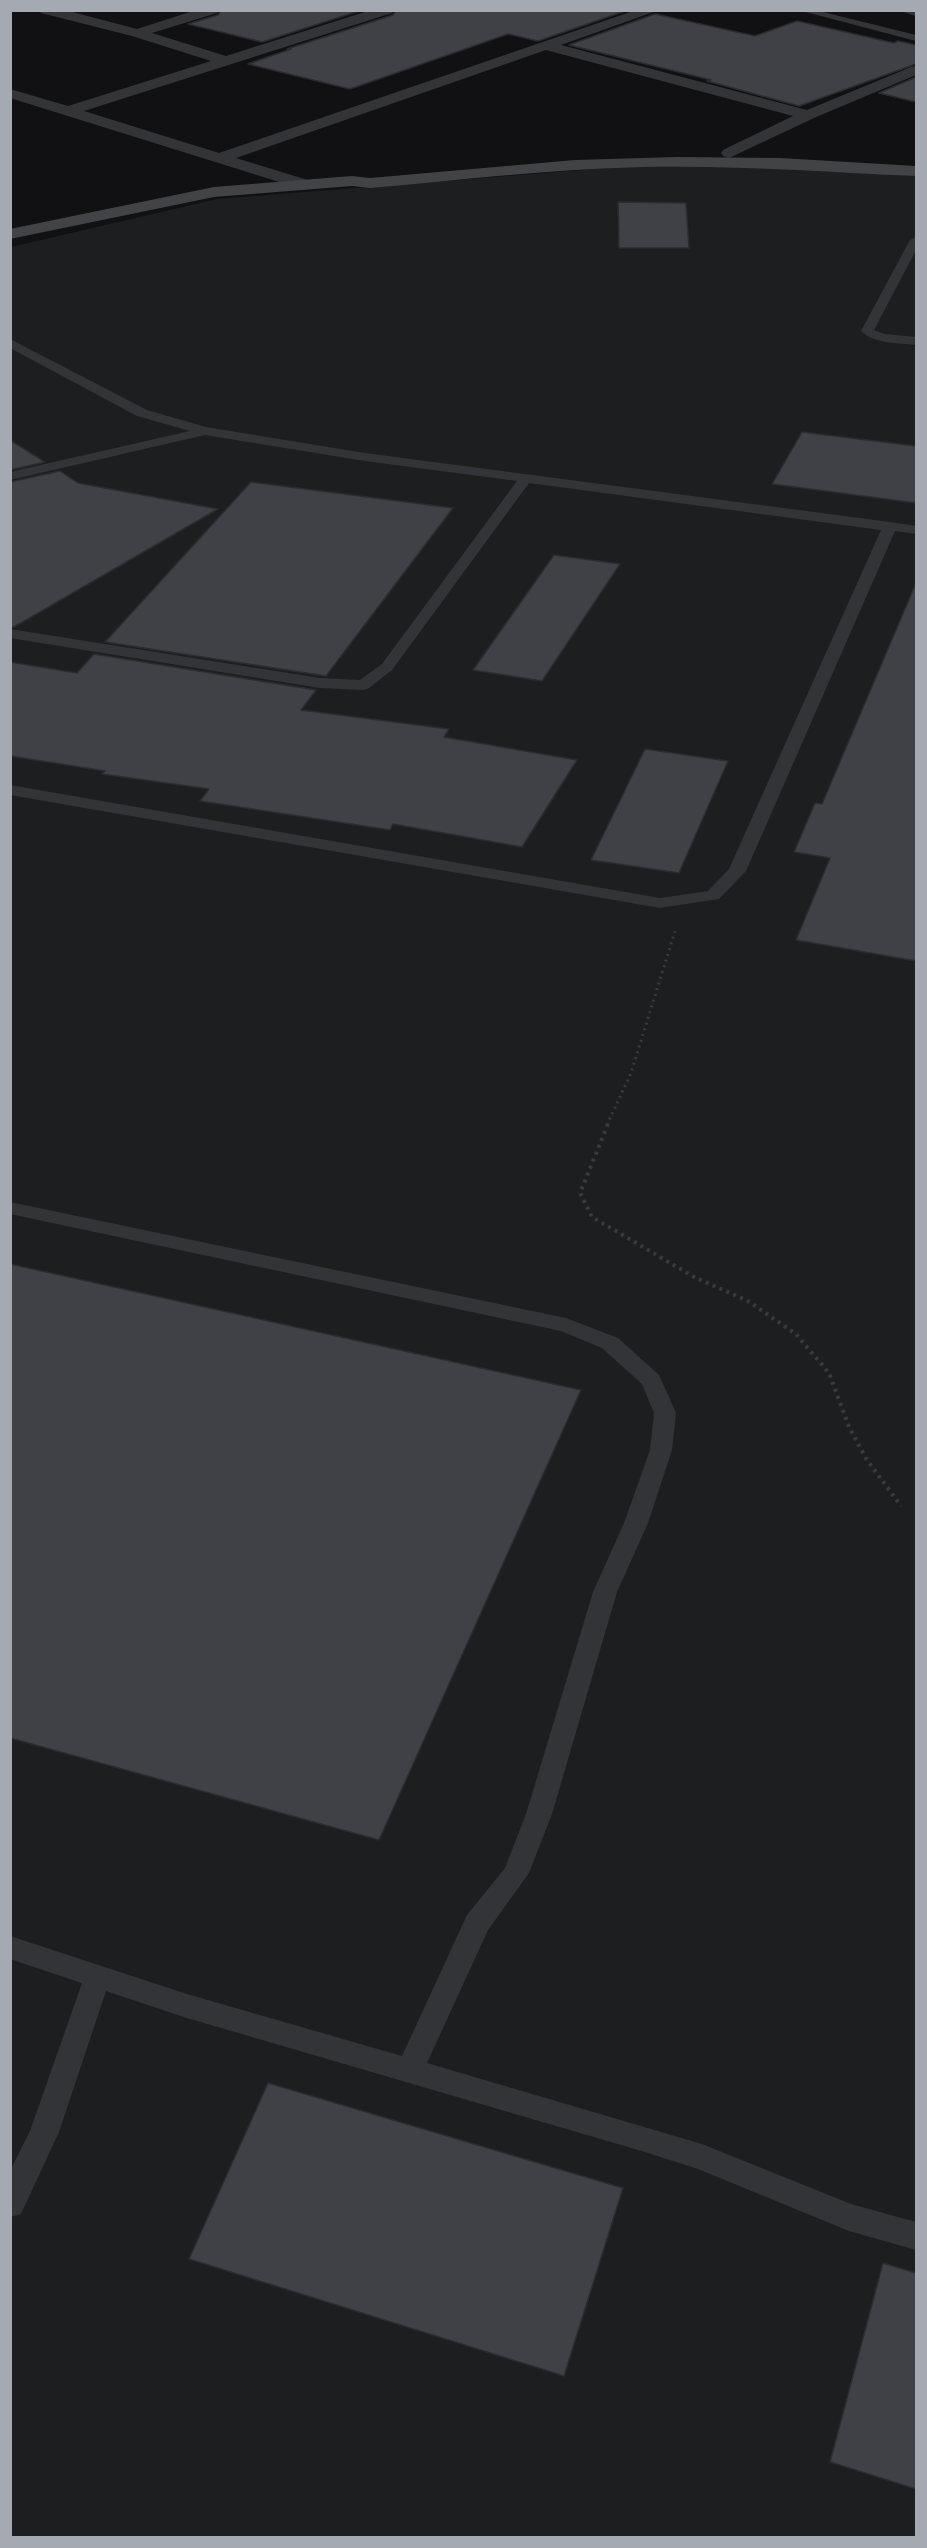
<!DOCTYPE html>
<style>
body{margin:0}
#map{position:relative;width:927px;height:2548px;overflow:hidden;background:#111113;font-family:Arial,sans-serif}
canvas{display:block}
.frame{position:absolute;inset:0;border:12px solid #a4a9b2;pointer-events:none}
</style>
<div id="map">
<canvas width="927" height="2548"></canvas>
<div class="frame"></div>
</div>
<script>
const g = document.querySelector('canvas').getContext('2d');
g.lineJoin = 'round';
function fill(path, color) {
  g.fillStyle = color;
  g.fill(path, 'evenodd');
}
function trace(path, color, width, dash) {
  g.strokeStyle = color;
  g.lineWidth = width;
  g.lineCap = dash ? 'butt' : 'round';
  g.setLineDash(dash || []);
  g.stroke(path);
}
const built = new Path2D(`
 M684,162L916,176V2537L11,2538V247L217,199Z`);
const stream = new Path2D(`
 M899,10L916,12V16L900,11Z`);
const building = new Path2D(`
 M221,10H362L262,42L188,24L218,15Z
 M396,10H628L538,41L508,34L350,89L248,64L291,49H287L393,15Z
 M655,14L755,36L797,21L894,43L898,41L916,45V64L799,106L707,81L711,80L569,45Z
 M916,77V102L879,93Z
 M618,202L686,203L689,248H619Z
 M802,432L916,446V503L772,484Z
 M10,440L45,462L10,470Z
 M60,471L78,483L218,509L14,627H10V482Z
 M251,482L453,508L326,676L105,642Z
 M554,555L620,564L542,681L473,670Z
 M916,583V961L796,940L830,858L794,852L815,803L822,804Z
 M94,654L316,690L301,710L449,729L444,737L577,760L522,847L393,824L390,830L200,801L209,789L102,774L105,771L10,756V662L77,673Z
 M645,749L728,761L679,873L591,860Z
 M10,1264L581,1390L379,1840L10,1738Z
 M268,2083L623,2188L564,2376L189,2259Z
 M883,2263L916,2273V2489L830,2462Z`);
const pathFar1 = new Path2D(`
 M607,1125L631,1073L676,928`);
const path = new Path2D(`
 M608,1124L580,1193L592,1217L694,1277L748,1301L796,1334L829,1373L849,1427L867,1460L901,1506`);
const lane = new Path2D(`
 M798,10H815L916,35V41Z
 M916,237V250L874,330L884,334L916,337V345C899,343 874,344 861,331L910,240Z
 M10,339L147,410L206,427L365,453L890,522L916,526V534L895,531L746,871L719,899L660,908L10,795V785L660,898L708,891L729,869L881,530L529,483L392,670L369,688L364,690L320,688L10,638V629L320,678L360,680L382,664L517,481L365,461L205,435L10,480V472L190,431L137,416L10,348Z
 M10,1202L566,1318L618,1338L659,1375L676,1413L672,1450L648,1523L617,1592L552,1814L529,1873L488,1930L427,2063L702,2144L851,2204L916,2222V2250L849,2231L698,2169L645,2152L187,2018L106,1991L59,2132L21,2214L10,2217V2171L30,2131L82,1983L10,1959V1936L187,1994L402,2056L467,1915L505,1868L526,1814L593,1592L624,1523L650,1450L654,1413L642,1384L602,1348L561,1331L10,1214Z`);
const street = new Path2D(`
 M39,10H65L137,29L196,10H219L217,13L152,33L226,56L371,10H394L392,13L84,111L219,153L636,10H659L561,45L807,110L911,67L916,66V75L814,118L729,158L723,156L721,153L723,150L793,116L546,50L236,158L311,181L313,185L305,190L10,98V89L68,106L211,61L132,36L41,13Z`);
const secondary = new Path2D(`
 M677,157L780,158L916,166V176C825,172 735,165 643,167C552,169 461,180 370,188L352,186L214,197L10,239V229L214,187L352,176L370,178L575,160Z`);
fill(built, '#1d1e20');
fill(stream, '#2c343a');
fill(building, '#404146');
trace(building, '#2b2c2f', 1.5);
trace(pathFar1, '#393a3e', 3, [2, 4]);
trace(path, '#393a3e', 4, [3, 4.5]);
fill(lane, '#333437');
fill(street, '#333437');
fill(secondary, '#414347');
</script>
